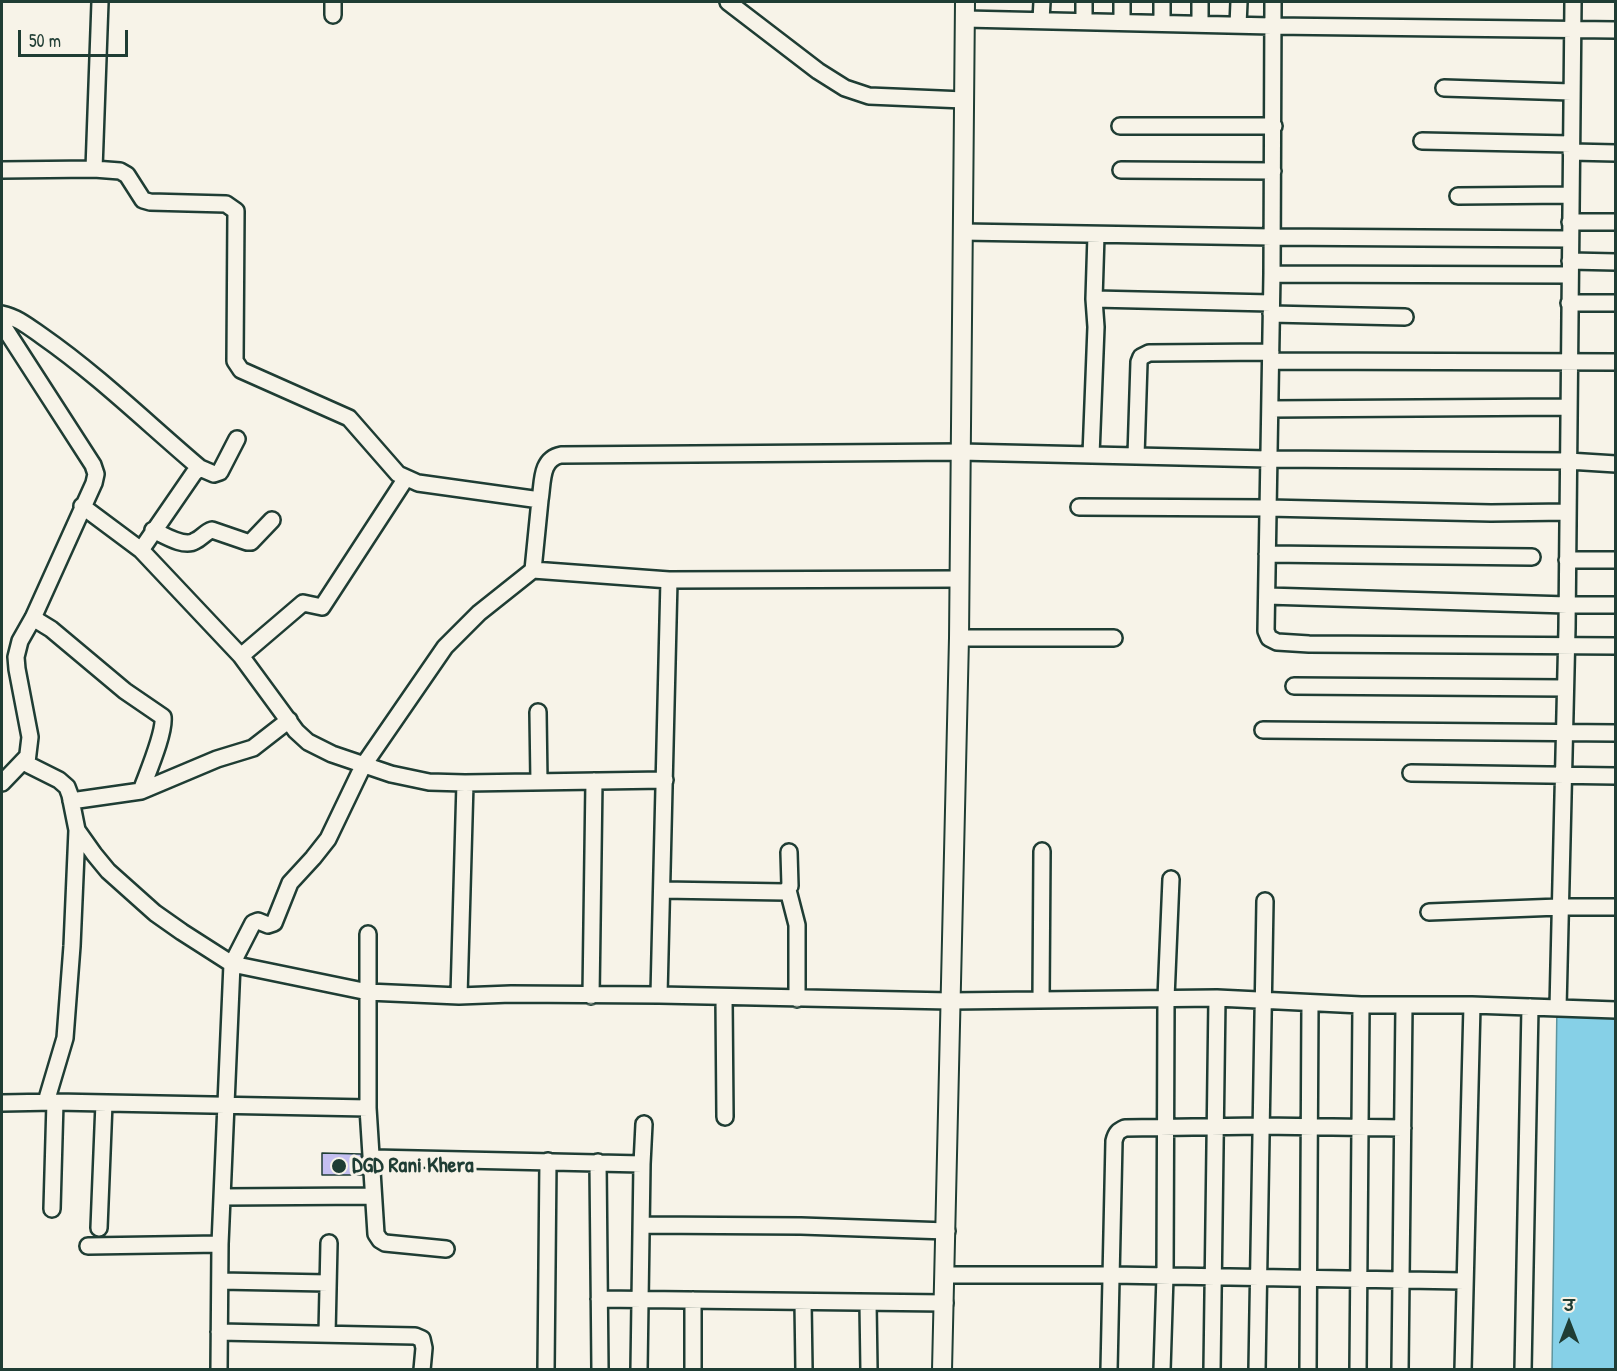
<!DOCTYPE html>
<meta charset="utf-8">
<style>
body{margin:0}
#map{position:relative;width:1617px;height:1371px;overflow:hidden;background:#f7f3e8;font-family:"Patrick Hand","Playpen Sans Deva",sans-serif}
canvas{display:block}
.frame{position:absolute;inset:0;border:3px solid #1f3d34;pointer-events:none}
.north{position:absolute;left:1539px;top:1293px;width:60px;height:60px;-webkit-text-stroke:4px #f7f3e8;paint-order:stroke;rotate:0deg;font-size:16px;font-weight:700;line-height:24px;text-align:center;color:#1f3d34}
.north::after{content:'';display:block;margin:auto;width:21px;height:27px;background:#1f3d34;clip-path:polygon(50% 0,100% 100%,50% 72%,0 100%)}
.scale{position:absolute;left:18px;top:30px;width:110px;height:27px;box-sizing:border-box;border:3px solid #1f3d34;border-top:0;padding-left:8px;font-size:18px;line-height:21px;white-space:nowrap;color:#1f3d34;-webkit-text-stroke:4px #f7f3e8;paint-order:stroke}
</style>
<div id="map">
<canvas width="1617" height="1371"></canvas>
<div class="frame"></div>
<div class="north">उ</div>
<div class="scale">50 m</div>
</div>
<script>
const g = document.querySelector('canvas').getContext('2d');
g.lineJoin = 'round';
function fill(path, color) {
  g.fillStyle = color;
  g.fill(path, 'evenodd');
}
function trace(path, color, width, dash) {
  g.strokeStyle = color;
  g.lineWidth = width;
  g.lineCap = dash ? 'butt' : 'round';
  g.setLineDash(dash || []);
  g.stroke(path);
}
function drawText(font, color, halo, rows, align = 'center') {
  g.font = font + ' "Patrick Hand",sans-serif';
  g.lineWidth = 6;
  g.setLineDash([]);
  g.textBaseline = 'middle';
  g.strokeStyle = halo;
  g.fillStyle = color;
  for (const [text, x, y, turn = 0] of rows) {
    g.save();
    g.translate(x, y);
    g.rotate((+turn || 0) * Math.PI / 180);
    g.textAlign = isNaN(turn) ? turn : align;
    if (halo) g.strokeText(text, 0, 0);
    g.fillText(text, 0, 0);
    g.restore();
  }
}
const water = new Path2D(`
 M1557,1002L1615,1019L1616,1369L1552,1370Z`);
const building = new Path2D(`
 M322,1153L361,1154L363,1175H322Z`);
const minor = new Path2D(`
 M728,2L818,71L845,88L869,96L964,100
 M1273,2L1272,274L1266,631L1269,638L1277,642L1309,644L1616,646
 M333,15V2
 M965,19L1272,26L1616,30
 M1041,20L1042,2
 M1084,21V2
 M1122,22V2
 M1162,23V2
 M1200,24V2
 M1238,25L1239,2
 M1444,88L1571,92
 M1120,126H1274
 M1422,141L1571,144
 M1571,152L1616,153
 M94,169L100,2
 M2,170L94,169L120,171L127,175L143,200L150,202L226,204L236,211L235,361L241,370L349,418L398,474L418,483L540,500L533,570L669,580L659,995
 M1121,170L1273,171
 M1458,196L1570,195
 M1570,222H1616
 M962,232L1272,237L1570,239
 M1570,261L1616,262
 M1272,274L1570,275
 M1094,299L1271,303
 M1569,303H1616
 M2,314C17,317 29,327 42,336C98,375 148,424 200,468
 M1271,314L1405,317
 M2,324L93,465L96,474L94,483L33,618L20,641L16,657L17,669L30,737L27,762L29,765L59,780L67,787L70,795L77,830L94,854L108,871L155,913L182,932L232,964L368,992L459,996L511,994L659,995L950,1001L1217,998L1361,1005H1472L1616,1010
 M1271,361L1616,362
 M1270,409L1568,407
 M1091,455L1096,327L1094,299L1096,235
 M1136,456L1139,362L1141,357L1149,353L1271,352
 M540,500C543,483 540,459 561,455L960,452L1268,459L1568,461L1616,464
 M82,506L141,550L241,656L296,731L308,742L332,754L391,774L429,782L465,783L665,780
 M1079,507L1268,508L1491,513L1568,512
 M153,530C164,535 184,548 195,541C202,538 205,532 212,530L247,542H251L272,520
 M141,550L194,473L200,468L214,474L220,472L237,439
 M1267,554L1532,557
 M1567,560H1616
 M669,580L959,579
 M1267,596L1567,605H1616
 M33,618L51,629L125,691L163,717C165,733 147,774 141,791
 M959,638H1114
 M241,656L303,603L322,607L406,478
 M1294,686L1565,688
 M538,712L539,782
 M1263,730L1616,733
 M1411,773L1616,776
 M2,783L26,758
 M71,801L141,791L217,759L253,748L289,720
 M662,890L785,892L790,886L789,852
 M788,890L797,925V999
 M1429,912L1559,907H1616
 M368,934V1108L376,1234L380,1240L385,1243L446,1249
 M459,996L465,783
 M591,996L594,781
 M724,998L725,1117
 M1041,1000L1042,851
 M1558,1008L1567,628L1573,2
 M46,1102L65,1038L72,946L77,830
 M2,1103L55,1102L368,1108
 M373,1158L642,1164L639,1370
 M598,1162L600,1370
 M642,1164L644,1124
 M223,1197L373,1196
 M52,1209L55,1102
 M642,1225L801,1226L947,1231
 M99,1228L104,1103
 M88,1246L220,1244
 M945,1275H1112L1464,1281
 M220,1281L328,1283
 M599,1299L945,1303
 M693,1300V1370
 M803,1302L804,1370
 M868,1303L869,1370
 M219,1332L415,1336L422,1339L424,1348L422,1370
 M327,1334L329,1243
 M219,1370L220,1244L232,964L253,923L258,921L268,925L274,923L290,883L313,858L328,839L363,766L445,647L479,613L533,570
 M546,1370L548,1161
 M1109,1370L1114,1141C1116,1133 1118,1131 1125,1128L1261,1126L1403,1128
 M1162,1370L1165,1276L1166,998L1171,879
 M1212,1370L1217,998
 M1257,1370L1265,901
 M1308,1370L1310,1003
 M1358,1370L1361,1005
 M1400,1370L1404,1005
 M1463,1370L1472,1005
 M1523,1370L1530,1007`);
const major = new Path2D(`
 M942,1370L959,638L965,2`);
const markers = [
 [339,1166,8,"#1f3d34"]
];
const poiNames = [
 ["DGD Rani Khera",352,1166]
];
fill(water, '#86d0e7');
trace(water, '#5d959f', 1.5);
fill(building, '#c5bff1');
trace(building, '#1f3d34', 1.5);
trace(minor, '#1f3d34', 20);
trace(major, '#1f3d34', 22);
trace(minor, '#f7f3e8', 15);
trace(major, '#f7f3e8', 18);
for (const [x, y, r, color] of markers) {
  const dot = new Path2D();
  dot.arc(x, y, r, 0, 2 * Math.PI);
  g.fillStyle = color;
  g.fill(dot);
  trace(dot, '#f7f3e8', 2);
}
drawText('bold 22px', '#1f3d34', '#f7f3e8', poiNames, 'left');
</script>
